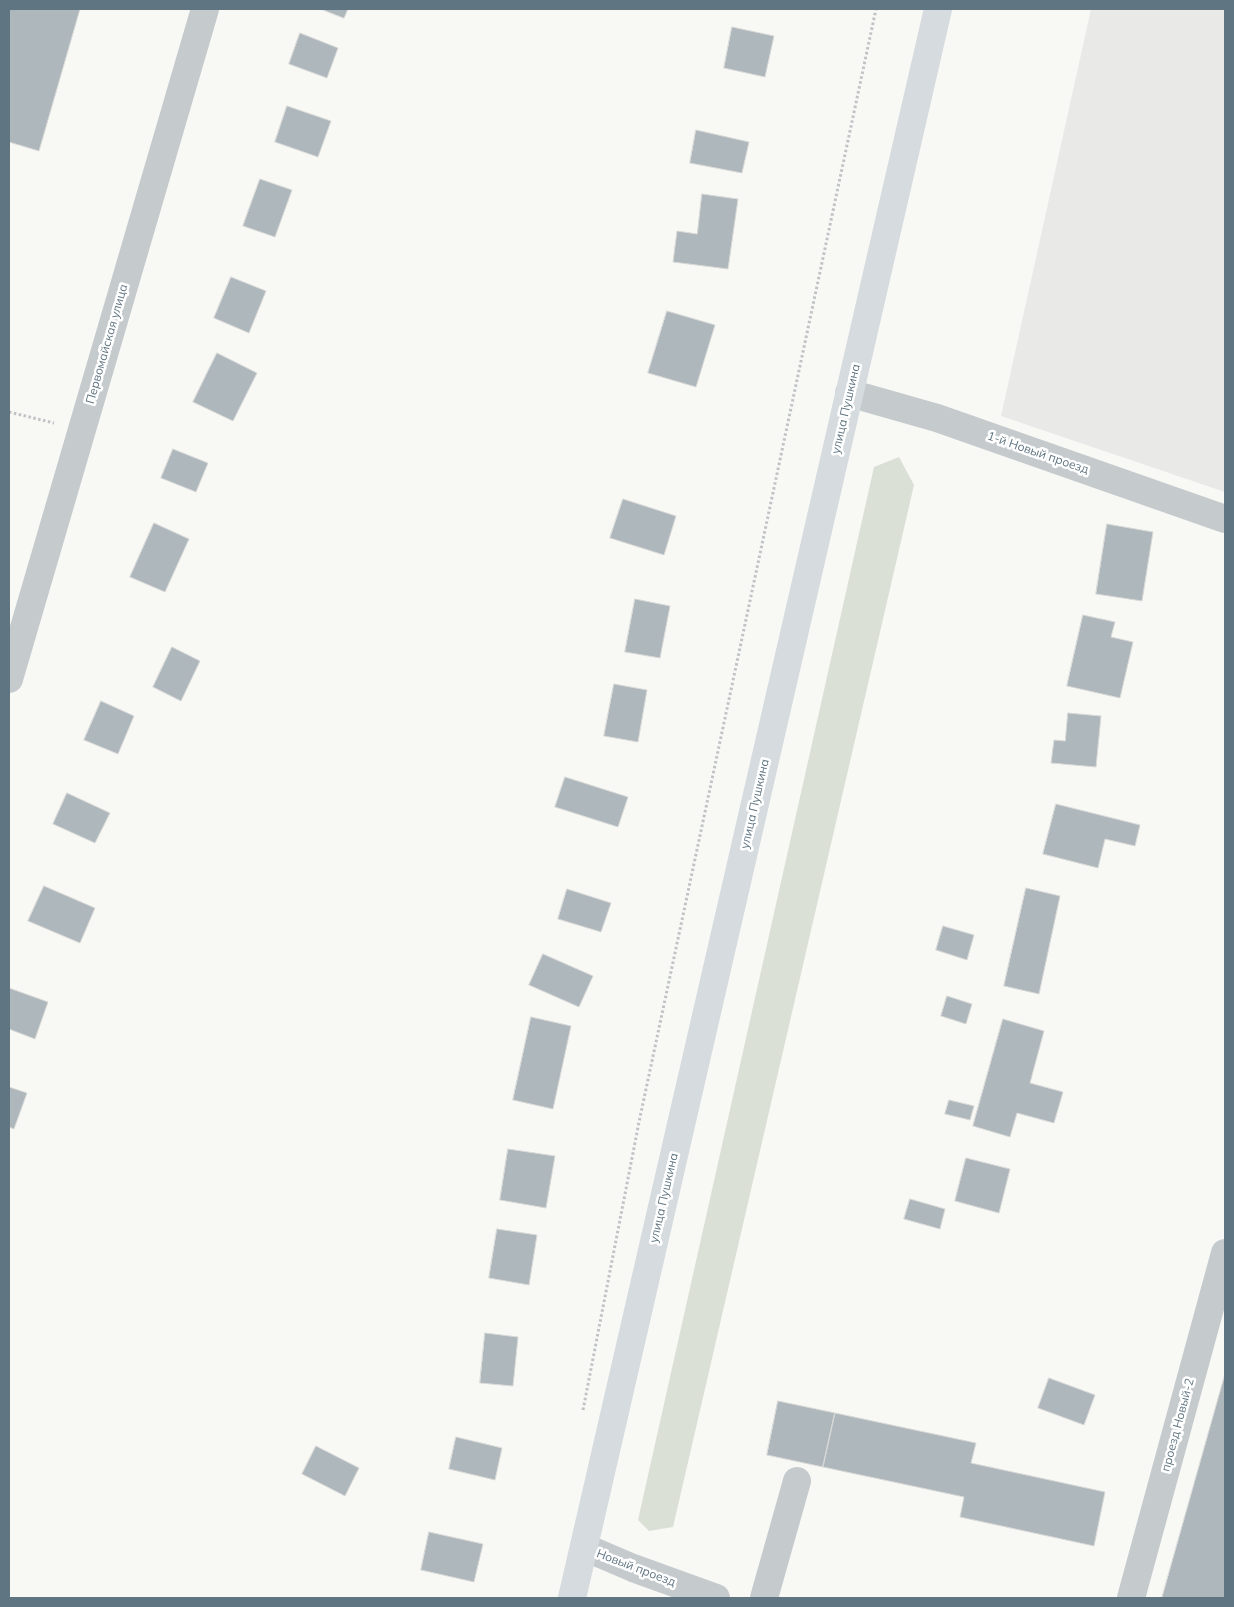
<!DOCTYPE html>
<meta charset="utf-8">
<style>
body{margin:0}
#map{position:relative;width:1234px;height:1607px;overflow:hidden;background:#f8f8f5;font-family:Mulish,sans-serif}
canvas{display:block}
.frame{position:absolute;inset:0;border:10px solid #607582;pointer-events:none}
</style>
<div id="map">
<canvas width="1234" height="1607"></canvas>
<div class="frame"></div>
</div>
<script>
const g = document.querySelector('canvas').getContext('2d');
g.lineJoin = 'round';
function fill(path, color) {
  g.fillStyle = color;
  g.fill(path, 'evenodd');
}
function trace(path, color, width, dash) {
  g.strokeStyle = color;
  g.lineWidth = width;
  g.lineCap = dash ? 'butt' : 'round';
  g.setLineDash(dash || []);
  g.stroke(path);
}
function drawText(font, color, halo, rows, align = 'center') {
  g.font = font + ' Mulish,sans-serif';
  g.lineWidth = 5;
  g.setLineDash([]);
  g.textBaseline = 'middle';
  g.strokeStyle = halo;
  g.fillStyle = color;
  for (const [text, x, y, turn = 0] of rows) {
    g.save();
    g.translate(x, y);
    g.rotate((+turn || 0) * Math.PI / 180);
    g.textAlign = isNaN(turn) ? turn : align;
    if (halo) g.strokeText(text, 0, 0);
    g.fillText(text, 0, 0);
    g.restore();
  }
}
const built = new Path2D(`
 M1091,9H1225V492L1001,416Z`);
const green = new Path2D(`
 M899,457L914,485L673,1527L649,1531L638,1520L874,467Z`);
const building = new Path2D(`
 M9,9H80L39,151L9,142Z
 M321,9H348L344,18Z
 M732,27L774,36L765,77L724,68Z
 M300,33L338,48L327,78L289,64Z
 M287,106L331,121L318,157L275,142Z
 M696,130L749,142L742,173L690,163Z
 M260,179L292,190L275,237L243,226Z
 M702,194L738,199L728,269L673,262L677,231L697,234Z
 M231,277L266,291L249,333L214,318Z
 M667,311L715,325L696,387L648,373Z
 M217,353L257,373L233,421L193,402Z
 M173,449L208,463L196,492L161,478Z
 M623,499L676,516L664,555L610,538Z
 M154,523L189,539L165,592L130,577Z
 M1107,524L1153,532L1142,601L1096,594Z
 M635,599L670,606L660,658L625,652Z
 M1083,615L1115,622L1111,637L1133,642L1120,698L1067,686Z
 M172,647L200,661L181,701L153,687Z
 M614,684L647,690L638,742L604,736Z
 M101,701L134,716L118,754L84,740Z
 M1068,713L1101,716L1096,767L1051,763L1054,740L1065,741Z
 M565,777L628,797L618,827L555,807Z
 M67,793L110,813L95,843L53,824Z
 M1056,804L1140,825L1135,846L1105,839L1098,868L1043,854Z
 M44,886L95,908L80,943L28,921Z
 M1026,888L1060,896L1039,994L1004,986Z
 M567,889L611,903L601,932L558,919Z
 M943,926L974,935L967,960L936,950Z
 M543,954L593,976L579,1007L529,985Z
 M9,988L48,1002L35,1039L9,1029Z
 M947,996L972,1004L966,1024L941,1016Z
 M531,1017L571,1026L553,1109L513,1100Z
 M1003,1019L1044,1031L1030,1083L1063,1092L1054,1123L1017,1113L1010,1137L973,1126Z
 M9,1087L27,1093L14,1129L9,1127Z
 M949,1100L974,1106L970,1120L945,1114Z
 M508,1149L555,1156L546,1208L500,1200Z
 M966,1158L1010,1169L999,1213L955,1201Z
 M910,1199L945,1209L940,1229L904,1219Z
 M497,1229L537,1235L529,1285L489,1278Z
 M485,1333L518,1337L513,1386L480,1383Z
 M1225,1374V1598H1162Z
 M1049,1378L1095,1395L1084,1425L1038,1408Z
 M778,1401L835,1413L823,1467L767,1455Z
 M835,1413L976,1443L971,1463L1105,1492L1094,1546L960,1517L964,1497L823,1467Z
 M456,1437L502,1448L495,1480L449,1469Z
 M316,1446L359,1468L345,1496L302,1474Z
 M429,1532L483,1544L474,1582L421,1570Z`);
const path = new Path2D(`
 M9,412L54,423
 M583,1410L639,1122L876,9`);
const minor = new Path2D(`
 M849,393L937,418L1225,519
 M9,679L205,9
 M584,1547L633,1568L716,1598
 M764,1598L797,1481
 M1131,1598L1225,1253`);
const major = new Path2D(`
 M572,1598L938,9`);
const streetNames = [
 ["Первомайская улица",107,344,-74],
 ["улица Пушкина",846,409,-77],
 ["1-й Новый проезд",1038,453,19],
 ["улица Пушкина",755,804,-77],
 ["улица Пушкина",664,1198,-77],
 ["проезд Новый-2",1178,1425,-75],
 ["Новый проезд",636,1568,21]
];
fill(built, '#e9e9e8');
fill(green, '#dae0d5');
fill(building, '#aeb7bc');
trace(building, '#d9d9d7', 1);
trace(path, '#c0c3c5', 3, [2.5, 2.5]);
trace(minor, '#c5cacd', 28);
trace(major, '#d5dbde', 28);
drawText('12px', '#607582', '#fff', streetNames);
</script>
